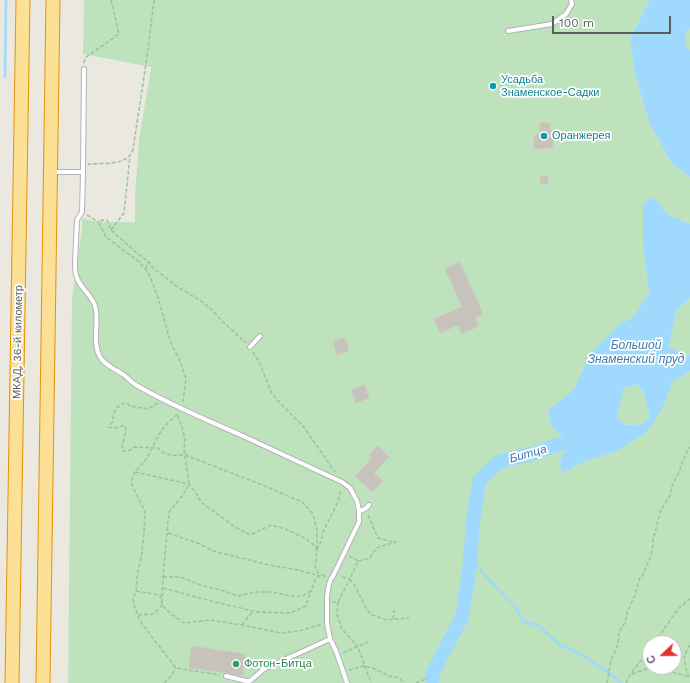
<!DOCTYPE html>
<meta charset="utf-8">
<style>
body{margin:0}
#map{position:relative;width:690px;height:683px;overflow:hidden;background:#ebe8e0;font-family:"Work Sans",sans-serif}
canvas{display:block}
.north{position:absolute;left:642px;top:635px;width:40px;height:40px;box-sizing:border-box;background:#fff;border:1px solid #bdbec0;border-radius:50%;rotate:248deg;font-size:11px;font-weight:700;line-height:16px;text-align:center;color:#595d61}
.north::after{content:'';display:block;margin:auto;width:14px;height:18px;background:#e4312d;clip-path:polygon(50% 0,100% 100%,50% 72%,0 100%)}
.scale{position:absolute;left:552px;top:16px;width:119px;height:18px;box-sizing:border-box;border:2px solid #595d61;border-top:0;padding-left:5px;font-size:12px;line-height:14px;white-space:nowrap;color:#595d61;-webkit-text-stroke:3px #fff;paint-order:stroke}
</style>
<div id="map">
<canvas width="690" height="683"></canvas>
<div class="north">С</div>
<div class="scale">100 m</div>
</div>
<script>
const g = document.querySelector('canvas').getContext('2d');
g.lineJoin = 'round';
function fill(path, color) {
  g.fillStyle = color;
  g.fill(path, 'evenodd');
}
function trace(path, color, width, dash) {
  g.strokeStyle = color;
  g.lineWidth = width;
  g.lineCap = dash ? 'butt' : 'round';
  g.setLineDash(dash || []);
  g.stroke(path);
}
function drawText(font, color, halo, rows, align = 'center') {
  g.font = font + ' "Work Sans",sans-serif';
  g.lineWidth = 3.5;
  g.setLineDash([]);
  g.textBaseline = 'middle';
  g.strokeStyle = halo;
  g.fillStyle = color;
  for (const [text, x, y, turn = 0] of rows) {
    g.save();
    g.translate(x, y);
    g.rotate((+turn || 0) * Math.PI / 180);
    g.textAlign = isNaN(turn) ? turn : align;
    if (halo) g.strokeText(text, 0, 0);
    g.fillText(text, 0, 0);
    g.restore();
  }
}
const green = new Path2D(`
 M84,0H649L630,39L635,74L649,122L671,163L690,177V224L667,214L654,198L643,246L649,293L633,317L617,326L592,352L573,390L548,410L551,427L570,440L560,460L562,472L584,462L617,451L664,405L672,382L690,371V683H68L72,299L82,228V218L99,222H135V196L139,140L151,67L83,54ZM650,643H674V667H650Z
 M690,29V50L687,47L685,40V32Z
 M690,298V354L687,356L669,348L676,311Z
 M636,384L644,393L650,417L642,424L626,425L617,417L624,388Z`);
const water = new Path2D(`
 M649,0H690V29L685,32V40L687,47L690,50V177L671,163L649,122L635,74L630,39Z
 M654,197L667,214L690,224V298L676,311L669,347L687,356L690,354V371L672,382L664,405L647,432L617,451L584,462L561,473L560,460L570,440L551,427L548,410L573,390L592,352L617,326L633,317L649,293L643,246V203ZM636,384L644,393L650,417L642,424L626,425L617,417L624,388Z`);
const stream = new Path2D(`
 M5,77L6,0
 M470,558L489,580L517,609L523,622L538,625L560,645L582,655L609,673L622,683`);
const river = new Path2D(`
 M432,683V674L462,617L469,571L473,523L479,481L498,462L538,452L570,440L580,425`);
const building = new Path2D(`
 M540,123H550V130H555V137H553V148L534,149V135H540Z
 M547,176L549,183L541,184L540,177Z
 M460,262L483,314L475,318L479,326L462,334L458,325L440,333L434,319L462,307L445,269Z
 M345,338L349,351L337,355L333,342Z
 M365,385L369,398L356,403L351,390Z
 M378,446L389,457L374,473L383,481L372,492L355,476L372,458L369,455Z
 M192,646L245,654L243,675L242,676L227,673L189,668Z`);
const path = new Path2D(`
 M84,63L85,58L119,34L111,0
 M88,165L89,164C100,163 120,165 128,157C131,155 132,152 133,149L147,57L154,0
 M87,215L99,222
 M111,230L124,213L130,156
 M146,269L148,261
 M253,352L260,363L271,392L277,400L303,426L335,472
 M183,402L186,379L181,363L171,343L158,298L149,274L146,270L138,261L106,237L100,225L99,222L103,220H107L111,230L138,254L148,261L153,268L178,287L201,301L212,310L221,320L246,343
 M158,403L148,409L130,406L127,403C118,403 112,412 113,421L109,427C117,430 119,425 125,426C128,435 120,442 123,451C127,452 131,450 134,447L158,448C167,457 173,455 185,455L265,486L302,502L313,514L317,530V548
 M177,414L165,426L158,436L147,458L135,472L131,482L138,498L145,511L144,534L141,559L138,570L136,591L133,599L134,605L136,610L138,617L142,624L176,668L220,675
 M135,472L189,484L196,493L201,502L235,527L250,535L271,525L285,529L303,537L313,544L317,550L315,567L320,576
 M368,515L378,538L389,541L396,542L376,548L370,558L358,561L350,579L356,588L367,610L372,615L387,620L409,618
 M168,533L200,544L213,551L269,565L298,570L320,576
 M317,550L321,541L324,530L338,502L341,489
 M349,556L358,561
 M163,577H180L203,586L221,590L239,596L254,592H273L290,596H302L311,591L316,578L322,575L326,577
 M163,588L203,599L257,612L290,613L306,606L311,590
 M136,591L160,595L162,605L171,614L184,623L210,620L242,625L281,633L299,631L322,624
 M332,602H338L350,579L340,576
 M338,602L337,615L342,629L358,647L371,683
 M138,615L152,614L158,610L162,605L163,577L169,512L183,495L189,484L184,449L185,440L183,430L177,414
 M393,619L394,610
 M242,625L252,612
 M654,643L679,608L690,599
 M690,645L684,656L686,669L689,677L690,678
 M343,653L368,642
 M655,667L689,677
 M349,670L364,666L373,668L389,676L399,678L404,683
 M632,674L652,667
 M164,683L170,677L176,668
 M416,683L428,678
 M607,683L611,660L618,644L619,632L625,623L627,615V612L635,595L640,577L642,576L650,558L653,546V540L656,529L660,512L671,494C670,485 676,479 679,472C682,463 685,455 690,447
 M626,683L630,675L650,648`);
const service = new Path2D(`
 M508,31L552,24L566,14L572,4L571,0
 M52,172H83L82,212L77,220L75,263C75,268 75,274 77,278C81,289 92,295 95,306C100,322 91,340 100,357C105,366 116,369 124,375C128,378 131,382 136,385C170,405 207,420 243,436C276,451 309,467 342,482L350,488L357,501L359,511V522L334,574L331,579L329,584L327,596V623L330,639L336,651L347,683
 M83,172L84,69
 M250,347L260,336
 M359,511L365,509L369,505
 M226,676L246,681H250L264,669L330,639`);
const trunk = new Path2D(`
 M12,683L23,0
 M43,683L53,0`);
const markers = [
 [493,86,4,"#0f9aa8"],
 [544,136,4,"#0f9aa8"],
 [236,664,4,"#2e9e5b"]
];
const cultureNames = [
 ["Усадьба",501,80],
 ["Знаменское-Садки",501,93],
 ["Оранжерея",552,136]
];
const streetNames = [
 ["МКАД, 36-й километр",18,342,-89]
];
const leisureNames = [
 ["Фотон-Битца",244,664]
];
const waterNames = [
 ["Большой",636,345],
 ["Знаменский пруд",636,359],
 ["Битца",528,454,-16]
];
fill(green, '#bee3bc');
fill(water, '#9fd9fd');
trace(stream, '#9fd9fd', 2.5);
trace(river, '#9fd9fd', 14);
fill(building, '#c6c3bd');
trace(building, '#d0c9be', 1);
trace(service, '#b1b3b8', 6);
trace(trunk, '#e59206', 15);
trace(path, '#96c4a0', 1.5, [4, 2]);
trace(service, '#fff', 4);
trace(trunk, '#fce096', 13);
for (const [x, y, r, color] of markers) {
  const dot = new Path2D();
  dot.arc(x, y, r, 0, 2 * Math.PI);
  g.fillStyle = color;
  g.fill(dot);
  trace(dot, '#fff', 1.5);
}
drawText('11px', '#0d838f', '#fff', cultureNames, 'left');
drawText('11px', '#595d61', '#fff', streetNames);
drawText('11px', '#27864d', '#fff', leisureNames, 'left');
drawText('italic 12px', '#3e7aad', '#fff', waterNames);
</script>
